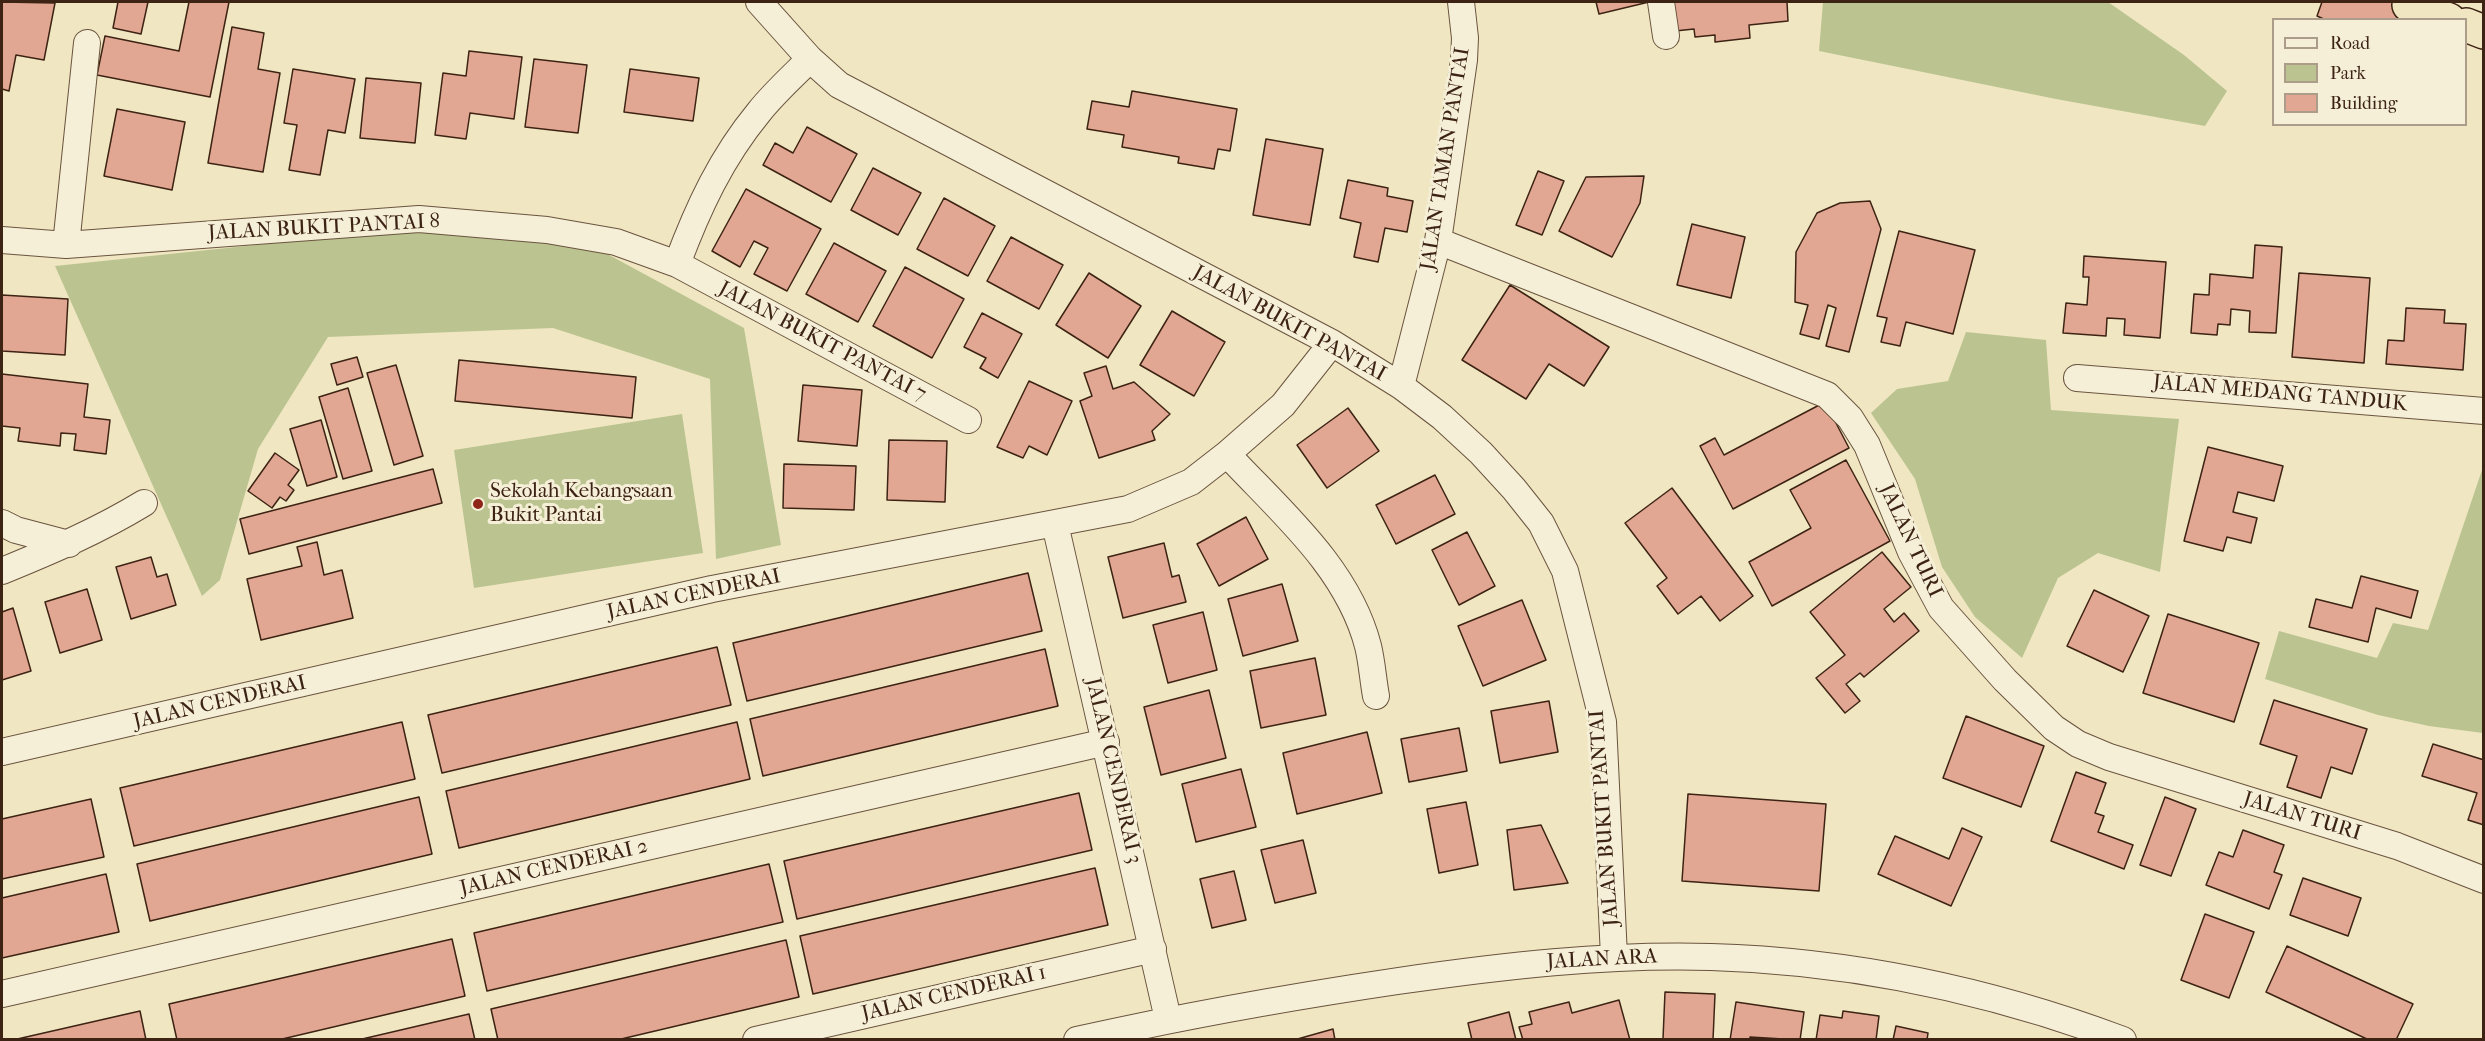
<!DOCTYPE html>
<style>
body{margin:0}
#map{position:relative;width:2485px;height:1041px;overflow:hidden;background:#f0e6c1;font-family:"IM FELL French Canon",serif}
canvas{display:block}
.frame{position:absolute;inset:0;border:3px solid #3d2314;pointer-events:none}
.legend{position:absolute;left:2272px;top:18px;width:195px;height:108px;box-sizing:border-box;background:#f5efd7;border:2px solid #ab9d89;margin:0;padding:8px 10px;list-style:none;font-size:18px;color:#3d2314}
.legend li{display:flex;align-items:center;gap:12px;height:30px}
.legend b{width:30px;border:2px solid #ab9d89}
</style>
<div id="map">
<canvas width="2485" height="1041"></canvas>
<div class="frame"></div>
<ul class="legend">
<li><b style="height:8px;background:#f5efd7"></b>Road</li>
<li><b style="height:16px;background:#bbc491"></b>Park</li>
<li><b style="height:16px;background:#e2a792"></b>Building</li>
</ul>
</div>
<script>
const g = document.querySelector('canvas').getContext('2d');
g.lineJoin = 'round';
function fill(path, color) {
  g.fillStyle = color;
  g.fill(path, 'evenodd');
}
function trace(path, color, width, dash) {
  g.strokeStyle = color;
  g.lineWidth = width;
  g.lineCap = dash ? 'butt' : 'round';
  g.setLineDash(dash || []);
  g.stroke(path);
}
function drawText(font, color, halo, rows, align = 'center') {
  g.font = font + ' "IM FELL French Canon",serif';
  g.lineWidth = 6;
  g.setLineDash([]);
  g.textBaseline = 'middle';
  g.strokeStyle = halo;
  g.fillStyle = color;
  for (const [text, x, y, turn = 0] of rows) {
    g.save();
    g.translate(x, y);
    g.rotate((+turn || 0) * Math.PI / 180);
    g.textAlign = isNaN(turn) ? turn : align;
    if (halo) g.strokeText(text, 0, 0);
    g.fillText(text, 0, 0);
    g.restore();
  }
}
const green = new Path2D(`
 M1823,2H2108L2184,55L2227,91L2205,126L2056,99L1819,51Z
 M408,229L598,249L744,328L781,545L716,559L710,379L553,328L328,337L258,449L220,580L202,596L55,266Z
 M1966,332L2046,340L2051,410L2179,419L2160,572L2098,553L2058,578L2022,658L1975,617L1942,567L1915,479L1871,413L1897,389L1948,381Z
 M682,414L703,553L474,588L454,450Z
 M2483,467V733L2429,726L2378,715L2265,679L2279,631L2377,658L2393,623L2428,630Z`);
const building = new Path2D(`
 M2,2L55,3L44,60L16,55L9,91L2,89Z
 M118,2H148L141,34L113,28Z
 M189,2H229L210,97L97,75L105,36L179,51Z
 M1596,2H1649L1599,14Z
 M1672,2H1787L1788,21L1749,25L1750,38L1715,42V35L1695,37L1694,29L1675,31Z
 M2322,2H2410L2404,20H2326L2317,16Z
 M232,27L264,33L258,69L280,73L263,172L208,163Z
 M469,51L522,57L514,119L470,113L466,139L435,135L443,73L466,76Z
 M534,59L587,65L578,133L525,127Z
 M293,69L355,79L345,133L328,130L320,175L289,170L297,125L284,123Z
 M630,69L699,78L693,121L624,112Z
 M366,78L421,83L415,143L360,138Z
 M1132,91L1237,109L1230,151L1218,149L1214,169L1178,163L1179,157L1122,147L1124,135L1087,129L1092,101L1129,107Z
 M117,109L185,122L172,190L104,176Z
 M807,127L857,154L831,202L763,165L775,143L793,153Z
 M1266,139L1323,149L1310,225L1253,215Z
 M873,168L921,193L898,235L851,210Z
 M1538,171L1564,181L1542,235L1516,225Z
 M1644,176L1640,203L1612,257L1559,231L1586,177Z
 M1348,180L1388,188L1387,196L1413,201L1407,232L1385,228L1378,262L1354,257L1361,223L1340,218Z
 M746,189L821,229L787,291L754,274L768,248L754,241L740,267L712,251Z
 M944,198L995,226L968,276L917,249Z
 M1870,201L1881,229L1849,352L1826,346L1836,308L1828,305L1819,339L1800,334L1808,305L1795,302L1796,252L1817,213L1840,203Z
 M1692,224L1745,237L1731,298L1677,285Z
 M1899,231L1975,250L1953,334L1906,322L1900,346L1881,342L1887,318L1877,316Z
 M1011,237L1063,265L1039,309L987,281Z
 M834,243L886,271L858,322L806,294Z
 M2255,245L2282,247L2276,333L2249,332L2250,311L2231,309L2230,325L2218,324L2217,335L2191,333L2194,294L2209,295L2210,274L2253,278Z
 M2084,256L2166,262L2160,338L2124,335L2125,319L2107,318L2106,336L2063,333L2066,303L2087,305L2089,277H2083Z
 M905,267L964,299L932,358L873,326Z
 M1089,273L1141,306L1108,358L1056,325Z
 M2299,273L2370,278L2364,363L2292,357Z
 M1510,285L1609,347L1584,386L1549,364L1526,399L1462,360Z
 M2,295L68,299L65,355L2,351Z
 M2406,308L2445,310L2444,323L2466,324L2463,370L2386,364L2388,340L2404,341Z
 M1172,311L1225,342L1194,396L1140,365Z
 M982,313L1022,334L998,378L980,368L986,358L964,347Z
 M357,357L363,377L337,385L331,364Z
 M459,360L636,377L632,418L455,401Z
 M396,365L423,456L394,465L367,373Z
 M1106,366L1113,389L1134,382L1170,414L1152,431L1155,440L1099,458L1080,401L1092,396L1084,373Z
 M2,374L88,384L84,417L110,420L106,454L74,450L76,434L61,433L60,446L18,441L20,428L2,426Z
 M1029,381L1072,401L1047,455L1029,446L1023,458L997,447Z
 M803,385L862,390L857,446L798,441Z
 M348,388L372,471L343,479L319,397Z
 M1825,402L1849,448L1733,509L1700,446L1715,438L1724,455Z
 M1348,408L1379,451L1327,488L1297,445Z
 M321,420L337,477L307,486L290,429Z
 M889,440L947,441L945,502L887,500Z
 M2208,447L2283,466L2274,501L2238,492L2233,512L2257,518L2251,543L2227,537L2223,551L2184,541Z
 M275,453L299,470L288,485L294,490L286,501L280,497L272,508L248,491Z
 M1846,460L1890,541L1772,606L1749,562L1811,528L1790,490Z
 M784,464L856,466L854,510L783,508Z
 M433,469L442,503L249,554L240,519Z
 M1435,475L1455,514L1396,544L1376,505Z
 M1672,488L1753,596L1720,621L1701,596L1678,614L1657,586L1667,578L1625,523Z
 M1246,517L1268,559L1219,586L1197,544Z
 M1467,532L1495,586L1459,605L1432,550Z
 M317,542L324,575L342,570L353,618L261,640L247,579L302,566L297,547Z
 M1164,543L1172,577L1179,575L1186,602L1123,618L1108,557Z
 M1882,552L1911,587L1884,609L1894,622L1904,613L1919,631L1864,677L1860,673L1846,684L1860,701L1845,713L1816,678L1845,655L1810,612Z
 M151,557L157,577L167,574L176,605L131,619L116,567Z
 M1028,573L1042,631L747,701L733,643Z
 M2361,576L2418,591L2411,618L2376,608L2368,642L2309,627L2316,599L2352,608Z
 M1282,584L1298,641L1243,656L1228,599Z
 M87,589L102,640L60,653L45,602Z
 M2094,590L2149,616L2123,672L2067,646Z
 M1522,600L1546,660L1483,686L1458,626Z
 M13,608L31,671L2,680V612Z
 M1203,612L1217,670L1168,683L1153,625Z
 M2168,614L2259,643L2234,722L2143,693Z
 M717,647L731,705L442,773L428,715Z
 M1045,649L1058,706L763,776L750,719Z
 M1315,658L1326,715L1261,728L1250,671Z
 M1209,690L1226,758L1161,775L1144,707Z
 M2274,700L2367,729L2352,774L2331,767L2321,798L2287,787L2297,756L2260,744Z
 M1549,701L1558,752L1500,763L1491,711Z
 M1966,716L2044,746L2021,807L1943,778Z
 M402,722L415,779L134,846L120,788Z
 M737,722L750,779L459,848L446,791Z
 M1459,728L1467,771L1409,782L1401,739Z
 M1367,732L1382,793L1297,814L1283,753Z
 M2433,744L2484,760V825L2468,820L2477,793L2422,776Z
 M1241,769L1256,827L1196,842L1182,784Z
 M2076,772L2106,783L2095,813L2104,816L2098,832L2133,845L2124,869L2051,841Z
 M1079,793L1092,850L797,919L784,861Z
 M1688,794L1826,804L1819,891L1682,881Z
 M419,797L432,854L150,921L137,864Z
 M2165,797L2196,809L2171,876L2140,865Z
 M91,799L104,857L2,879V819Z
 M1466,802L1478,865L1439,873L1427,809Z
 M1541,825L1568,883L1514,890L1507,830Z
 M1962,828L1982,837L1951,906L1878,874L1895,836L1949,859Z
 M2243,830L2284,845L2274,872L2282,875L2269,909L2206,885L2219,852L2233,857Z
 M1303,840L1316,893L1275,903L1261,850Z
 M769,864L783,922L487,991L474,933Z
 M1095,868L1108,925L813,994L800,936Z
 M1234,871L1246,920L1212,928L1200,879Z
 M106,874L119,932L2,958V898Z
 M2303,878L2361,898L2348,936L2290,915Z
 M2205,914L2254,932L2229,998L2181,980Z
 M452,939L465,996L278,1040H177L169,1004Z
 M786,940L799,997L617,1040H498L491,1009Z
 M2287,946L2413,1004L2396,1040H2369L2266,992Z
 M1665,992L1715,994L1713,1040L1663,1039Z
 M1619,1000L1630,1040H1523L1519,1027L1532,1024L1529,1012L1569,1002L1572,1013Z
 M1736,1002L1804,1012L1800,1040L1750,1037V1040H1730Z
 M140,1011L146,1040H13Z
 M1843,1011L1879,1016L1876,1040H1816L1820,1015L1842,1018Z
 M1509,1012L1516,1040H1472L1468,1023Z
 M469,1014L475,1040H358Z
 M1896,1026L1928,1033L1927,1040H1893Z
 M1333,1029L1335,1040H1294Z`);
const minor = new Path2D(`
 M759,2L810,59L839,85L1332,343L1401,386L1442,417L1481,453L1514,489L1541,523L1565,571L1603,722L1614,957
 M1661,2L1666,36
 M2,240L66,245L419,219L547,230L616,242L677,264L968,420
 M1438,241L1827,395L1850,418L1867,445L1911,552L1941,608L2005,680L2054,728L2078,744L2109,757L2397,846L2484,880
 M66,245L87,43
 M677,264C698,208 721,158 759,112C774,93 793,76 810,59
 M2077,378L2484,411
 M1401,386L1438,241L1464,60L1465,38L1461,2
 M1227,454C1280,511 1348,568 1368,646C1372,662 1373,680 1376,696
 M2,523L16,530L69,544
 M1055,524L1168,1019
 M2,571C51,551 98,531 144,503
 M2,752L712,589L1128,509L1191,482L1227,454L1283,405L1332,343
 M2,994L1106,742
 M756,1040L1153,949
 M1077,1040C1183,1016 1290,997 1398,981C1502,966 1605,954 1711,957C1851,961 1992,991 2123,1040`);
const highway = new Path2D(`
 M2409,5L2449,20
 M2466,25L2484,32`);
const markers = [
 [478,504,6,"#8f2418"]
];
const streetNames = [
 ["JALAN TAMAN PANTAI",1446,159,-81],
 ["JALAN BUKIT PANTAI 8",324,228,-3],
 ["JALAN BUKIT PANTAI",1289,324,29],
 ["JALAN BUKIT PANTAI 7",822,342,28],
 ["JALAN MEDANG TANDUK",2280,394,5],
 ["JALAN TURI",1910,541,65],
 ["JALAN CENDERAI",694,595,-12],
 ["JALAN CENDERAI",220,703,-13],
 ["JALAN CENDERAI 3",1113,771,77],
 ["JALAN TURI",2302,817,17],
 ["JALAN BUKIT PANTAI",1605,818,-94],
 ["JALAN CENDERAI 2",554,868,-13],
 ["JALAN ARA",1602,960,-3],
 ["JALAN CENDERAI 1",954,994,-13]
];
const poiNames = [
 ["Sekolah Kebangsaan",490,492],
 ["Bukit Pantai",490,516]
];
fill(green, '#bbc491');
fill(building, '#e2a792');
trace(building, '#3d2314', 1.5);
trace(minor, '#6a543f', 28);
trace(highway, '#3d2314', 36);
trace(minor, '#f5efd7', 26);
trace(highway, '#f0e6c1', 33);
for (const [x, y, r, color] of markers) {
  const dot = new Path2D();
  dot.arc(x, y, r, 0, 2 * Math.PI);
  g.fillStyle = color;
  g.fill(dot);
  trace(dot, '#f5efd7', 2);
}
drawText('21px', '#3d2314', '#f5efd7', streetNames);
drawText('21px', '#3d2314', '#f5efd7', poiNames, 'left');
</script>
